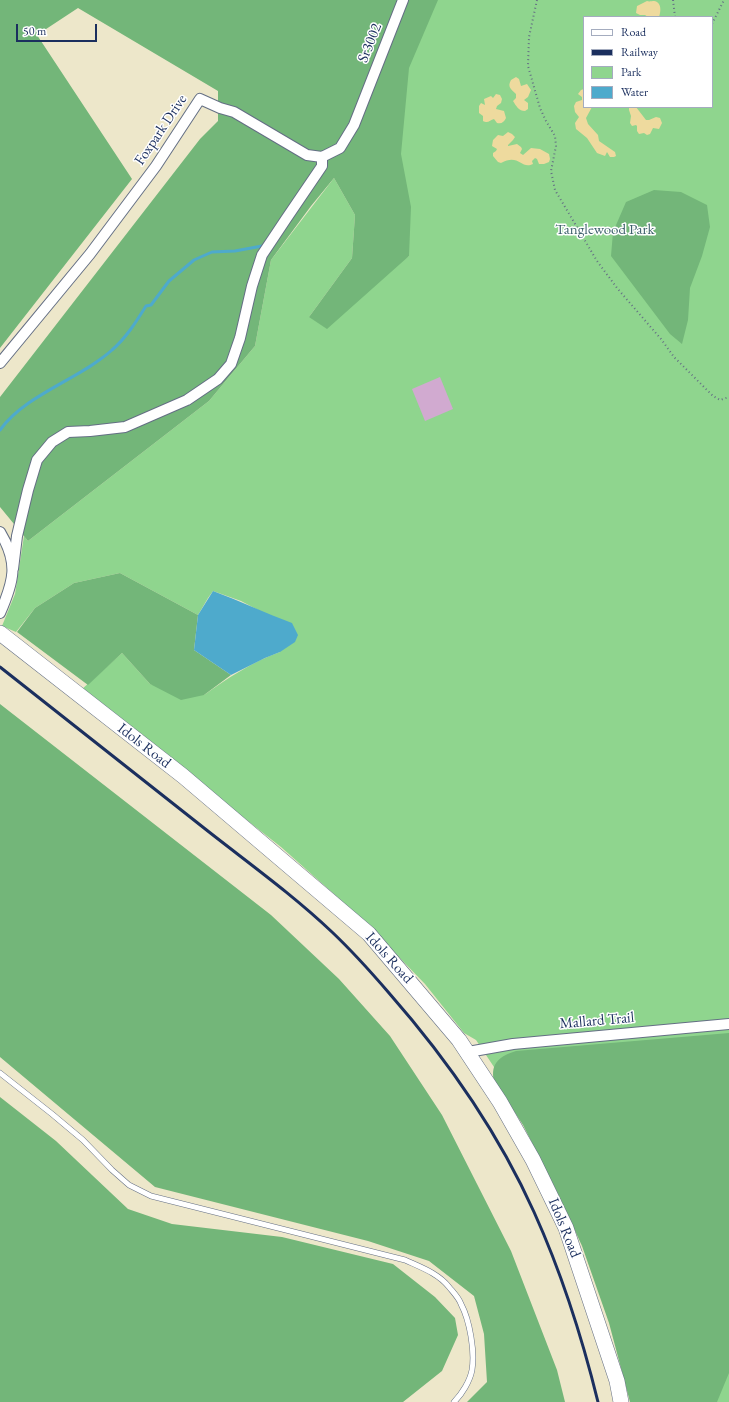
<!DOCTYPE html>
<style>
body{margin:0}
#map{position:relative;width:729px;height:1402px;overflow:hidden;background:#ede7ca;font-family:"EB Garamond",serif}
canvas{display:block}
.legend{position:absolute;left:583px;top:16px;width:130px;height:92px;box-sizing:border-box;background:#fff;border:1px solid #a4acbf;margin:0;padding:5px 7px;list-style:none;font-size:12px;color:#1b2f5e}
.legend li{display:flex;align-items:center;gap:8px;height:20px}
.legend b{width:20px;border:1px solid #a4acbf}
.scale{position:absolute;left:16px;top:24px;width:81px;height:18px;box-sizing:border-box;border:2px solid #1b2f5e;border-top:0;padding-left:5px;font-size:12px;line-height:14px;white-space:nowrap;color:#1b2f5e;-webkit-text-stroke:3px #fff;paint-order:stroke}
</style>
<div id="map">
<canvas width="729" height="1402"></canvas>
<ul class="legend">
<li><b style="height:5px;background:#fff"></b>Road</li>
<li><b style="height:5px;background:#1b2f5e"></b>Railway</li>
<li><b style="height:11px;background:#8fd58e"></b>Park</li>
<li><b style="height:11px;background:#4eaacc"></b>Water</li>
</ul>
<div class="scale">50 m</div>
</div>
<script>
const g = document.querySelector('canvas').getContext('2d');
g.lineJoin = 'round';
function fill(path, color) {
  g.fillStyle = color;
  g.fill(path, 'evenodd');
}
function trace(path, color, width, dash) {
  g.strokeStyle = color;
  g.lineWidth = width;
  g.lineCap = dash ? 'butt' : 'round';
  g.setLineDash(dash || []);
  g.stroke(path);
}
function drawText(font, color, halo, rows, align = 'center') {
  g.font = font + ' "EB Garamond",serif';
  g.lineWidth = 3;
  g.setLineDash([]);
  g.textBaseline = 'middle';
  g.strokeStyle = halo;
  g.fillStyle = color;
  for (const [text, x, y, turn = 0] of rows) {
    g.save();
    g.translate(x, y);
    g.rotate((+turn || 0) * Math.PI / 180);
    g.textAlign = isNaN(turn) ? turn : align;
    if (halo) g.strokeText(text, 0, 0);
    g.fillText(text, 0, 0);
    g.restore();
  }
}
const green = new Path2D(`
 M420,0H729V1402H637L606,1294L510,1091L476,1040L464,1033L425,984L362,919L281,847L81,690L122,653L150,684L204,695C228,678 252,662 280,652L260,611L241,601L213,591L208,598L198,615L120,573L74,583L35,608L16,632L2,626L15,594L24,536L28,541L209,401L255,346L271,260L334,178L355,215L352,258L309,317L409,256L344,195ZM584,17H712V107H584Z`);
const forest = new Path2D(`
 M0,0H438L409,68L401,154L411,207L409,256L327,329L309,317L352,258L355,215L334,178L311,206L271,260L255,346L209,401L28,541L0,507V397L200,139L218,121V91L78,8L37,35L132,179L0,348Z
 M654,190L681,192L707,205L710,227L702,256L690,288L688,320L682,344L670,334L611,256L613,232L626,202Z
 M120,573L198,615L194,650L231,675L204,695L181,700L150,684L122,653L88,685L17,632L35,608L74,583Z
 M0,704L271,915L339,979L390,1036L442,1115L511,1251L557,1370L565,1402H467L487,1382L484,1334L474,1296L429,1261L368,1241L155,1187L0,1057Z
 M729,1033V1373L717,1402H630L609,1323L582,1246L561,1200L523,1125L494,1081C490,1063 500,1056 516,1051Z
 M0,1097L56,1141L128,1209L172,1224L282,1237L393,1264L435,1297L455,1318L458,1335L442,1371L403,1402H0Z`);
const sand = new Path2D(`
 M647,1C649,2 652,1 654,1C662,2 661,12 659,17H648L645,15H640L636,13L637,6Z
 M516,77L519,79L521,86L527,84L531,90L528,97L524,100L528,103V109L525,111C519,111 516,106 513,101L516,98V94C511,89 507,87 511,80Z
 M584,89V107H592L586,118L588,124L598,135L599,141L615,152L616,156L614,157H610L607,152L605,156L597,153L587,138L576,129L575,123L579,117L575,112L574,106L576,102L582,100V97L578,94L581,90Z
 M496,94L500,95L502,99L501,103L497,106L496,109L504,111L506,118C504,122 502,124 497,123L494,119C490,120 488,124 483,121V116L479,113V106L481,103L485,105L484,99L491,96L493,98Z
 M629,107H636L646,120H649L656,117L660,118L662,123L659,129L653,128L650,134L647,135L644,133L639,134L637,131V126L636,125L632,126L630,123L631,116L629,110Z
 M508,132L512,134L515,137L513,140L508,145V146L517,144L521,147L522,149L520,153L523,155L531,148L540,149L549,154L550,159L549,162L544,164H539L537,159L535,158L532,161L533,164C521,170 519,153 501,163L498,162L493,156V153L496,151L497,149L492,146L493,140L498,135L503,136Z`);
const water = new Path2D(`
 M213,591C240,601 265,613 292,623L298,635L295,642L280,652L265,658L231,675L194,650L198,615Z`);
const stream = new Path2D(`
 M0,430C26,394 80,379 112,350C126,338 136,322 146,306L151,305L169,281L194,260L212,252L235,251L262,246`);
const building = new Path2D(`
 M440,377L453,409L425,421L412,389Z`);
const path = new Path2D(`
 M537,0L529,37L528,66L540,108L546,121L555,136L556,146L551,171L555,190L597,261L617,288L661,339L674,357L713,396L720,400L729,397
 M673,0L675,17
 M712,24L724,0`);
const lane = new Path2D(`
 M0,1073L52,1114L83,1140L112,1170L129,1185L151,1196L405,1260C420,1267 438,1273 449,1287C453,1292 459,1298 461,1304C470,1321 475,1352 472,1370C470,1381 462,1394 454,1402`);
const street = new Path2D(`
 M0,363L90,254L156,166L200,99L220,108L234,112L307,155L322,157L340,148L354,125L403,0
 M0,532C19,563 14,581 0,613
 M13,569L17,536L28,490L37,460L52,442L68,432L90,431L125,427L187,400L218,379L231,364L240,338L252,286L262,255L286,219L322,166V157
 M468,1052L513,1044L729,1024`);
const secondary = new Path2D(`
 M0,633L183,776L369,934L459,1040L500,1102L533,1160L566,1228L617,1381L621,1402`);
const rail = new Path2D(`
 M0,667C68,721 136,774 204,828C247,862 292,894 332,932C352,951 371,972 389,993C447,1059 498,1132 534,1212C562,1274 582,1337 598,1402`);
const streetNames = [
 ["Sr3002",370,43,-68],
 ["Foxpark Drive",161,130,-56],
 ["Idols Road",144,746,38],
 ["Idols Road",389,958,48],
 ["Mallard Trail",597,1021,-5],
 ["Idols Road",564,1228,68]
];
const parkNames = [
 ["Tanglewood Park",605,230]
];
fill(green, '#8fd58e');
fill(forest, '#73b679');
fill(sand, '#eeda9e');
fill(water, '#4eaacc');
trace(stream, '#4eaacc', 3);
fill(building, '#d1aad0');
trace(lane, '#646f84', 6);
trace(street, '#646f84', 12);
trace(secondary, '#646f84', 16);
trace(path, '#646f84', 2, [1, 3]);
trace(lane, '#fff', 5);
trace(street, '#fff', 10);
trace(secondary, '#fff', 15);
trace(rail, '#1b2f5e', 3);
drawText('15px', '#1b2f5e', '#fff', streetNames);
drawText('15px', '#3e616c', '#fff', parkNames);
</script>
